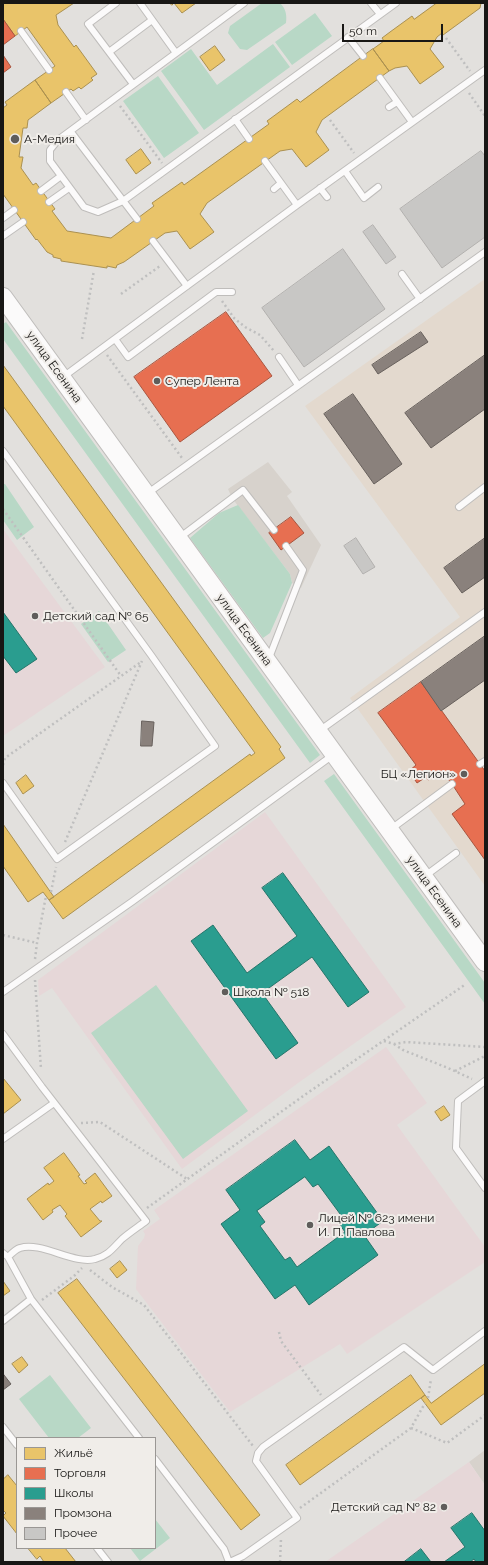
<!DOCTYPE html>
<meta charset="utf-8">
<style>
body{margin:0}
#map{position:relative;width:488px;height:1565px;overflow:hidden;background:#e2e0dd;font-family:Raleway,sans-serif}
canvas{display:block}
.frame{position:absolute;inset:0;border:4px solid #181715;pointer-events:none}
.legend{position:absolute;left:16px;top:1437px;width:140px;height:112px;box-sizing:border-box;background:#f0ede9;border:1px solid #9a9794;margin:0;padding:5px 7px;list-style:none;font-size:12px;color:#181715}
.legend li{display:flex;align-items:center;gap:8px;height:20px}
.legend b{width:20px;border:1px solid #9a9794}
.scale{position:absolute;left:342px;top:24px;width:101px;height:18px;box-sizing:border-box;border:2px solid #181715;border-top:0;padding-left:5px;font-size:12px;line-height:14px;white-space:nowrap;color:#181715;-webkit-text-stroke:3px #f0ede9;paint-order:stroke}
</style>
<div id="map">
<canvas width="488" height="1565"></canvas>
<div class="frame"></div>
<ul class="legend">
<li><b style="height:11px;background:#e9c46a"></b>Жильё</li>
<li><b style="height:11px;background:#e76f51"></b>Торговля</li>
<li><b style="height:11px;background:#2a9d8f"></b>Школы</li>
<li><b style="height:11px;background:#8a817c"></b>Промзона</li>
<li><b style="height:11px;background:#c8c7c5"></b>Прочее</li>
</ul>
<div class="scale">50 m</div>
</div>
<script>
const g = document.querySelector('canvas').getContext('2d');
g.lineJoin = 'round';
function fill(path, color) {
  g.fillStyle = color;
  g.fill(path, 'evenodd');
}
function trace(path, color, width, dash) {
  g.strokeStyle = color;
  g.lineWidth = width;
  g.lineCap = dash ? 'butt' : 'round';
  g.setLineDash(dash || []);
  g.stroke(path);
}
function drawText(font, color, halo, rows, align = 'center') {
  g.font = font + ' Raleway,sans-serif';
  g.lineWidth = 4;
  g.setLineDash([]);
  g.textBaseline = 'middle';
  g.strokeStyle = halo;
  g.fillStyle = color;
  for (const [text, x, y, turn = 0] of rows) {
    g.save();
    g.translate(x, y);
    g.rotate((+turn || 0) * Math.PI / 180);
    g.textAlign = isNaN(turn) ? turn : align;
    if (halo) g.strokeText(text, 0, 0);
    g.fillText(text, 0, 0);
    g.restore();
  }
}
const built = new Path2D(`
 M268,462L292,492L287,496L321,545L301,588L292,583L290,574L232,498L228,489Z
 M485,1450V1485L469,1462Z`);
const industrial = new Path2D(`
 M485,279V886L350,698L460,617L305,406Z`);
const education = new Path2D(`
 M3,529L105,667L3,736Z
 M265,812L406,1007L298,1083L182,1169L52,988L39,996L38,980Z
 M386,1047L427,1103L397,1125L485,1247V1262L347,1354L340,1344L230,1412L136,1289L138,1246L144,1238L145,1234L143,1231L160,1219L154,1210Z
 M469,1462L485,1485V1562H325Z`);
const green = new Path2D(`
 M262,3H280C286,9 287,15 286,23L247,50L240,49L228,33L230,26Z
 M315,13L332,36L292,65L275,42Z
 M273,44L290,67L204,130L161,71L191,49L217,85Z
 M158,76L199,133L164,158L123,101Z
 M6,322L320,755L310,763L3,339V324Z
 M3,484H5L34,527L17,540L3,520Z
 M238,505L290,574L292,583L270,633L263,638L190,538L219,513Z
 M99,611L126,650L108,662L81,624Z
 M334,774L485,983V1004L324,781Z
 M156,985L248,1111L183,1159L91,1033Z
 M50,1375L91,1428L78,1438H49L19,1399Z
 M155,1519L170,1538L140,1561L130,1548H155Z`);
const homes = new Path2D(`
 M3,3H74L56,15L58,25L74,47L76,45L97,74L91,78L93,80L81,89L79,87L73,91L71,89L51,103L35,80L55,66L27,27L15,36L3,19Z
 M170,3H196L182,13L174,3L172,5Z
 M437,3H481L480,8L443,35L442,33L437,37L430,49L444,67L420,84L407,66L395,68L389,71L373,49L384,41L382,38L390,32L412,16L414,19Z
 M215,46L225,60L210,71L200,57Z
 M373,49L389,71L322,120L316,132L329,150L306,167L292,149L280,151L207,203L200,214L214,232L190,249L177,231L165,233L124,262L117,265L116,268L107,266V268L61,261V259L53,257V255L47,252L37,239L36,240L3,194V108L7,105L5,102L35,80L51,103L28,120L27,128H23L19,157H23L21,168L33,185L36,183L55,209L52,211L67,231L111,238L154,206L152,203L182,182L184,185L269,124L267,121L297,99L300,102Z
 M141,149L151,163L136,174L126,160Z
 M3,365L281,747L279,749L285,758L63,919L49,900L250,754L251,756L255,753L3,406Z
 M26,775L34,786L23,794L16,783Z
 M3,824L54,897L49,900L43,892L28,902L3,866Z
 M3,1078L21,1100L3,1114Z
 M444,1106L450,1115L441,1121L435,1112Z
 M64,1153L80,1175L78,1176L84,1184L87,1183L85,1181L95,1173L112,1196L102,1203L101,1201L90,1209L100,1221H102L81,1237L65,1216L67,1214L60,1205L52,1210L53,1212L43,1220L27,1199L48,1183L49,1185L54,1181L44,1168Z
 M120,1261L127,1270L117,1278L110,1269Z
 M77,1279L260,1515L241,1530L58,1293Z
 M3,1281L10,1291L3,1296Z
 M22,1357L28,1365L19,1373L12,1364Z
 M485,1364V1393L441,1425L421,1398L425,1395L431,1403Z
 M411,1375L425,1395L300,1485L286,1465Z
 M8,1475L17,1486V1534L3,1516L6,1513L3,1510V1477L4,1478Z
 M28,1548H65L76,1562H44L40,1556L37,1559Z`);
const shops = new Path2D(`
 M3,19L15,36L3,45Z
 M3,55L11,67L3,73Z
 M226,312L272,376L180,442L134,377Z
 M291,517L304,533L281,550L269,533Z
 M421,682L485,771V860L452,814L465,804L452,784L442,771L428,780L426,777L417,783L409,771L416,765L378,713Z`);
const schools = new Path2D(`
 M3,612L37,659L16,673L3,656Z
 M283,873L369,992L348,1007L312,957L262,993L298,1043L276,1059L191,941L213,925L247,973L297,936L262,888Z
 M295,1140L310,1160L329,1146L383,1221L364,1235L378,1255L309,1305L295,1285L275,1299L221,1224L240,1210L226,1190ZM305,1177L313,1187L318,1184L343,1218L338,1222L345,1232L297,1267L290,1257L285,1260L260,1226L265,1222L257,1211Z
 M472,1513L485,1531V1562H476L474,1559L470,1562H444L465,1547L451,1528Z
 M421,1549L431,1562H404Z`);
const industry = new Path2D(`
 M421,332L428,342L378,374L372,365Z
 M485,355V409L431,448L405,413Z
 M353,394L402,464L374,484L324,414Z
 M485,538V577L462,593L444,568Z
 M485,636V680L441,711L421,682Z
 M142,721L154,722L152,746H141Z
 M4,1375L11,1384L3,1390V1376Z`);
const building = new Path2D(`
 M481,151L485,156V237L442,268L400,209Z
 M373,225L396,257L386,264L363,232Z
 M343,249L385,309L304,367L262,308Z
 M356,538L375,567L363,574L344,546Z`);
const path = new Path2D(`
 M446,38L470,71
 M469,93L485,116
 M120,106L162,163
 M330,120L354,153
 M121,294L160,266
 M222,301L234,318L245,327L260,335L274,351
 M82,339L94,270
 M107,355L182,458
 M3,509L121,676
 M3,765L5,758L141,662
 M65,842L142,661
 M51,892L56,867
 M3,935L37,943
 M35,959L37,943L46,896
 M35,980L41,1069
 M384,1041L394,1044L406,1042L485,1047
 M394,1044L403,1050L448,1068L472,1079
 M455,1071L485,1056
 M81,1123L100,1122L187,1179
 M147,1208L306,1094L466,984
 M90,1270L112,1287L144,1305L253,1446
 M42,1300L74,1276L82,1268
 M279,1332L281,1341L321,1395
 M428,1398L431,1379
 M411,1428L447,1443L485,1415
 M300,1508L411,1428L425,1403
 M280,1562L281,1539`);
const lane = new Path2D(`
 M116,3L88,24L133,84
 M140,3L176,53
 M244,3L58,140L50,150V161L84,207L98,212L123,201L396,3
 M371,3L380,14
 M21,31L49,70
 M348,37L363,56
 M109,52L152,20
 M380,78L412,122
 M66,92L86,120
 M389,107L397,102
 M235,119L249,139
 M71,132L137,219
 M265,161L297,205
 M345,171L364,198L378,187
 M320,188L327,197
 M274,189L281,183
 M41,191L61,176
 M49,202L69,188
 M3,218L14,210
 M3,236L23,222
 M153,241L187,286
 M402,274L420,299
 M115,339L128,357L216,292H232
 M279,357L298,385
 M63,377L297,205L485,70
 M3,451L151,655L215,746L57,859L3,783
 M148,493L485,252
 M459,507L485,487
 M179,538L243,490L274,530
 M269,658L303,570L286,546
 M319,731L485,612
 M480,764L485,761
 M391,829L452,784
 M425,876L456,853
 M3,992L133,901L333,755
 M3,1034L42,1087L146,1221C138,1227 129,1233 122,1239C113,1248 108,1256 95,1259C74,1265 41,1241 20,1248C16,1249 11,1254 8,1257
 M485,1081L458,1101L456,1148L485,1188
 M3,1139L54,1103
 M3,1253L8,1257L31,1299L3,1321
 M31,1299L139,1438
 M3,1427L17,1445
 M155,1459L224,1549L229,1562
 M97,1548L108,1562
 M230,1562L243,1556L297,1518L256,1461L258,1453L263,1447L404,1347L433,1370L485,1331`);
const secondary = new Path2D(`
 M3,297L485,962`);
const markers = [
 [15,139,5,"#5f5d5b"],
 [157,381,4,"#5f5d5b"],
 [35,616,4,"#5f5d5b"],
 [464,774,4,"#5f5d5b"],
 [225,992,4,"#5f5d5b"],
 [310,1225,4,"#5f5d5b"],
 [444,1507,4,"#5f5d5b"]
];
const poiNames = [
 ["А-Медия",24,139],
 ["Супер Лента",165,381],
 ["Детский сад № 65",43,616],
 ["БЦ «Легион»",456,774,"right"],
 ["Школа № 518",233,992],
 ["Лицей № 623 имени",318,1218],
 ["И. П. Павлова",318,1232],
 ["Детский сад № 82",436,1507,"right"]
];
const streetNames = [
 ["улица Есенина",54,367,54],
 ["улица Есенина",244,630,54],
 ["улица Есенина",434,892,54]
];
fill(built, '#d7d2cc');
fill(industrial, '#e3d9ce');
fill(education, '#e6d7d8');
fill(green, '#b8d8c6');
fill(homes, '#e9c46a');
trace(homes, '#aa9050', 1);
fill(shops, '#e76f51');
trace(shops, '#a9553f', 1);
fill(schools, '#2a9d8f');
trace(schools, '#25756a', 1);
fill(industry, '#8a817c');
trace(industry, '#68615d', 1);
fill(building, '#c8c7c5');
trace(building, '#b2b0ae', 1);
trace(lane, '#bfbdbb', 8);
trace(secondary, '#bfbdbb', 20);
trace(path, '#bfbfbf', 2.5, [2, 3]);
trace(lane, '#fbfafa', 6);
trace(secondary, '#fbfafa', 18);
for (const [x, y, r, color] of markers) {
  const dot = new Path2D();
  dot.arc(x, y, r, 0, 2 * Math.PI);
  g.fillStyle = color;
  g.fill(dot);
  trace(dot, '#f0ede9', 1.5);
}
drawText('12px', '#181715', '#f0ede9', poiNames, 'left');
drawText('12px', '#181715', '#f0ede9', streetNames);
</script>
